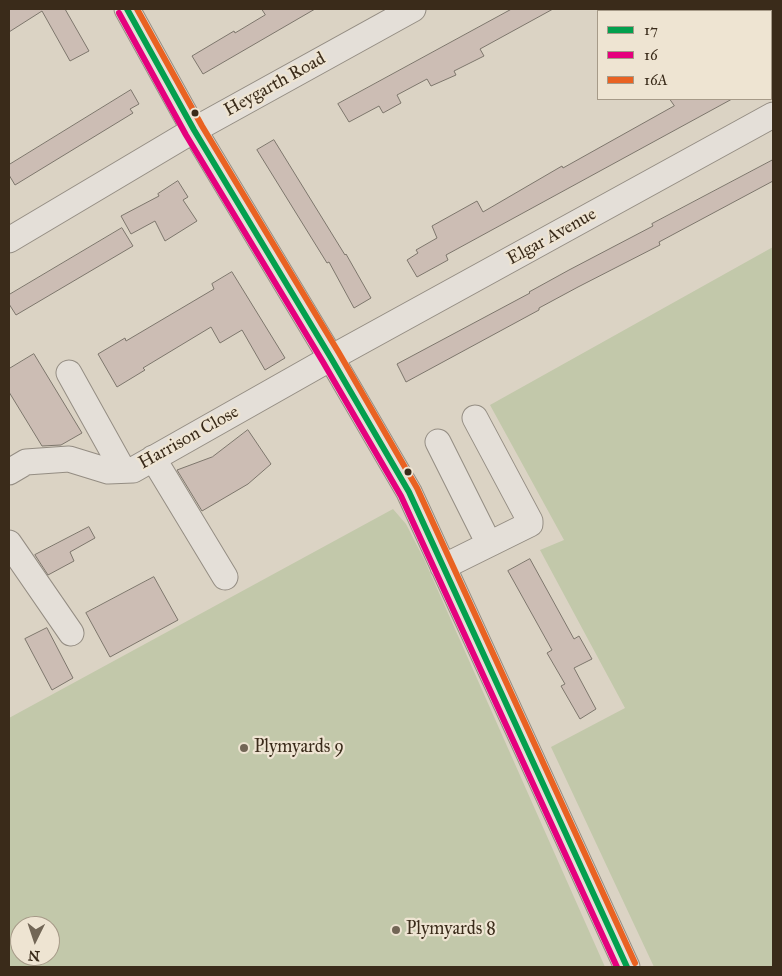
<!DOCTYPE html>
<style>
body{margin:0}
#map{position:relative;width:782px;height:976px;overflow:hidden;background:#dbd3c4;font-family:"IM FELL Great Primer",serif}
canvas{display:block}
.frame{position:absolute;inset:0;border:10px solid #3a2b1a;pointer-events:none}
.legend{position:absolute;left:597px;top:10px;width:175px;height:90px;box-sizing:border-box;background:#eee4d2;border:1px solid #a69a88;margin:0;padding:6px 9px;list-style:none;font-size:15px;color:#3a2b1a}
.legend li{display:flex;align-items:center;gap:10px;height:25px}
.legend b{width:25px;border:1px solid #a69a88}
.north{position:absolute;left:10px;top:916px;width:50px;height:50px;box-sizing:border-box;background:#eee4d2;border:1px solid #a69a88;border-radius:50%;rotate:184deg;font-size:14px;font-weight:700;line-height:20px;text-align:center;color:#3a2b1a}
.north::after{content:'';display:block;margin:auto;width:18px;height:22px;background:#726656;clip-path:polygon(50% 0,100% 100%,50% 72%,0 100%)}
</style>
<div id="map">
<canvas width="782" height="976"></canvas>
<div class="frame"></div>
<ul class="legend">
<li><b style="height:6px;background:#03a04e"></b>17</li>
<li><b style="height:6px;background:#e5007d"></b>16</li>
<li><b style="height:6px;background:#e96222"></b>16A</li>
</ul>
<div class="north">N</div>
</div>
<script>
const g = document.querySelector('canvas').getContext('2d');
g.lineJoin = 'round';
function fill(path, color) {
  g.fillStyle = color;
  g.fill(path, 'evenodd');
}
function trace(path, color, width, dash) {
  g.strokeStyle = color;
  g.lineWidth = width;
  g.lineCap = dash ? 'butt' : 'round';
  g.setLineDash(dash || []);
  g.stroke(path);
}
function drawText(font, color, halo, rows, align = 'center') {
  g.font = font + ' "IM FELL Great Primer",serif';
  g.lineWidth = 4.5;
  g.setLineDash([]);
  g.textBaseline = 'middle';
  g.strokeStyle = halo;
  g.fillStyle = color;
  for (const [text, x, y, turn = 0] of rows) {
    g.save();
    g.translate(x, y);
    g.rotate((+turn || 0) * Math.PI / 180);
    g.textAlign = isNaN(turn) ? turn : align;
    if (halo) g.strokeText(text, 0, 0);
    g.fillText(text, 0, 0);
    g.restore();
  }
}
const green = new Path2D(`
 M773,247V967H654L551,747L625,708L540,550L564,540L490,405Z
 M393,509L406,524L424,559L605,967H9V718ZM20,926H50V956H20Z`);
const building = new Path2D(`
 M9,9H65L89,51L70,61L42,11L9,32Z
 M262,9H315L203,74L192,56L234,31L235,33L265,15Z
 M512,9H553L480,49L484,56L454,71L456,75L431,86L427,79L397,95L401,103L383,113L379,106L349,122L338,104Z
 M131,90L139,104L130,109L133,113L15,185L9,175V165Z
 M670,99H732L446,255L448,260L417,277L407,260L418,253L416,250L437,238L432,226L477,201L483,212L562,166L563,168L674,106Z
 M274,140L345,255L346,254L371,298L354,308L329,262L327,263L257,150Z
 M773,160V181L659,242L660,245L578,287L539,308V310L406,382L397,364L530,293L529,292L569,270L653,226L652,224Z
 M178,181L188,197L183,200L197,221L165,241L155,221L131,234L121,216L159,196L158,194Z
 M122,228L133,246L16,315L9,304V295Z
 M232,272L285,358L265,370L242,330L220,343L211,327L143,368L145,370L117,387L98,354L125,338L126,341L214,289L212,284Z
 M34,354L82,433L61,445L42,446L9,392V369Z
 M248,430L271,464L248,484L202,511L177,470L212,457Z
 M89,527L95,538L70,552L74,561L48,575L35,555Z
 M530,559L574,639L579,636L592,659L574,668L596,709L580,719L561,686L565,684L547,653L552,650L508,571Z
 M154,577L178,620L110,657L86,613Z
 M47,628L73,678L52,690L25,639Z`);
const minor = new Path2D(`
 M127,9L194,130L331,358L409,492L627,967
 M9,240L194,130L413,9
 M69,373L123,470
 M438,442L489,544
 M153,458L225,577
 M9,472L26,462L69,459L108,471L133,470L331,358L773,115
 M9,543L71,633
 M443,567L530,524V521L475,418`);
const bus1 = new Path2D(`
 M127,9L194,130L331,358L409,492L627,967`);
const bus2 = new Path2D(`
 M119,13L186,135L323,362L401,496L617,967`);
const bus3 = new Path2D(`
 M137,9L202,126L339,353L417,488L635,963`);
const markers = [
 [195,113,4.5,"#3a2b1a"],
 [408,472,4.5,"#3a2b1a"],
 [244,748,5,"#726656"],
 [396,930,5,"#726656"]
];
const streetNames = [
 ["Heygarth Road",275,85,-29],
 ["Elgar Avenue",552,237,-29],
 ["Harrison Close",189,438,-29]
];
const poiNames = [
 ["Plymyards 9",254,748],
 ["Plymyards 8",406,930]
];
fill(green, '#c2c8aa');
fill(building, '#ccbdb4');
trace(building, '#7d766c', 1);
trace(minor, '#948d83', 27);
trace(minor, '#e4dfd8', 25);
trace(bus1, '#03a04e', 6);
trace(bus2, '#e5007d', 6);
trace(bus3, '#e96222', 6);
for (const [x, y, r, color] of markers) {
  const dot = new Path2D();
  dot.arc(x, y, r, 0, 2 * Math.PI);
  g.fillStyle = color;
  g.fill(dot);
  trace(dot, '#eee4d2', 2);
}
drawText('18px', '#3a2b1a', '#eee4d2', streetNames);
drawText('18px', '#3a2b1a', '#eee4d2', poiNames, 'left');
</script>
